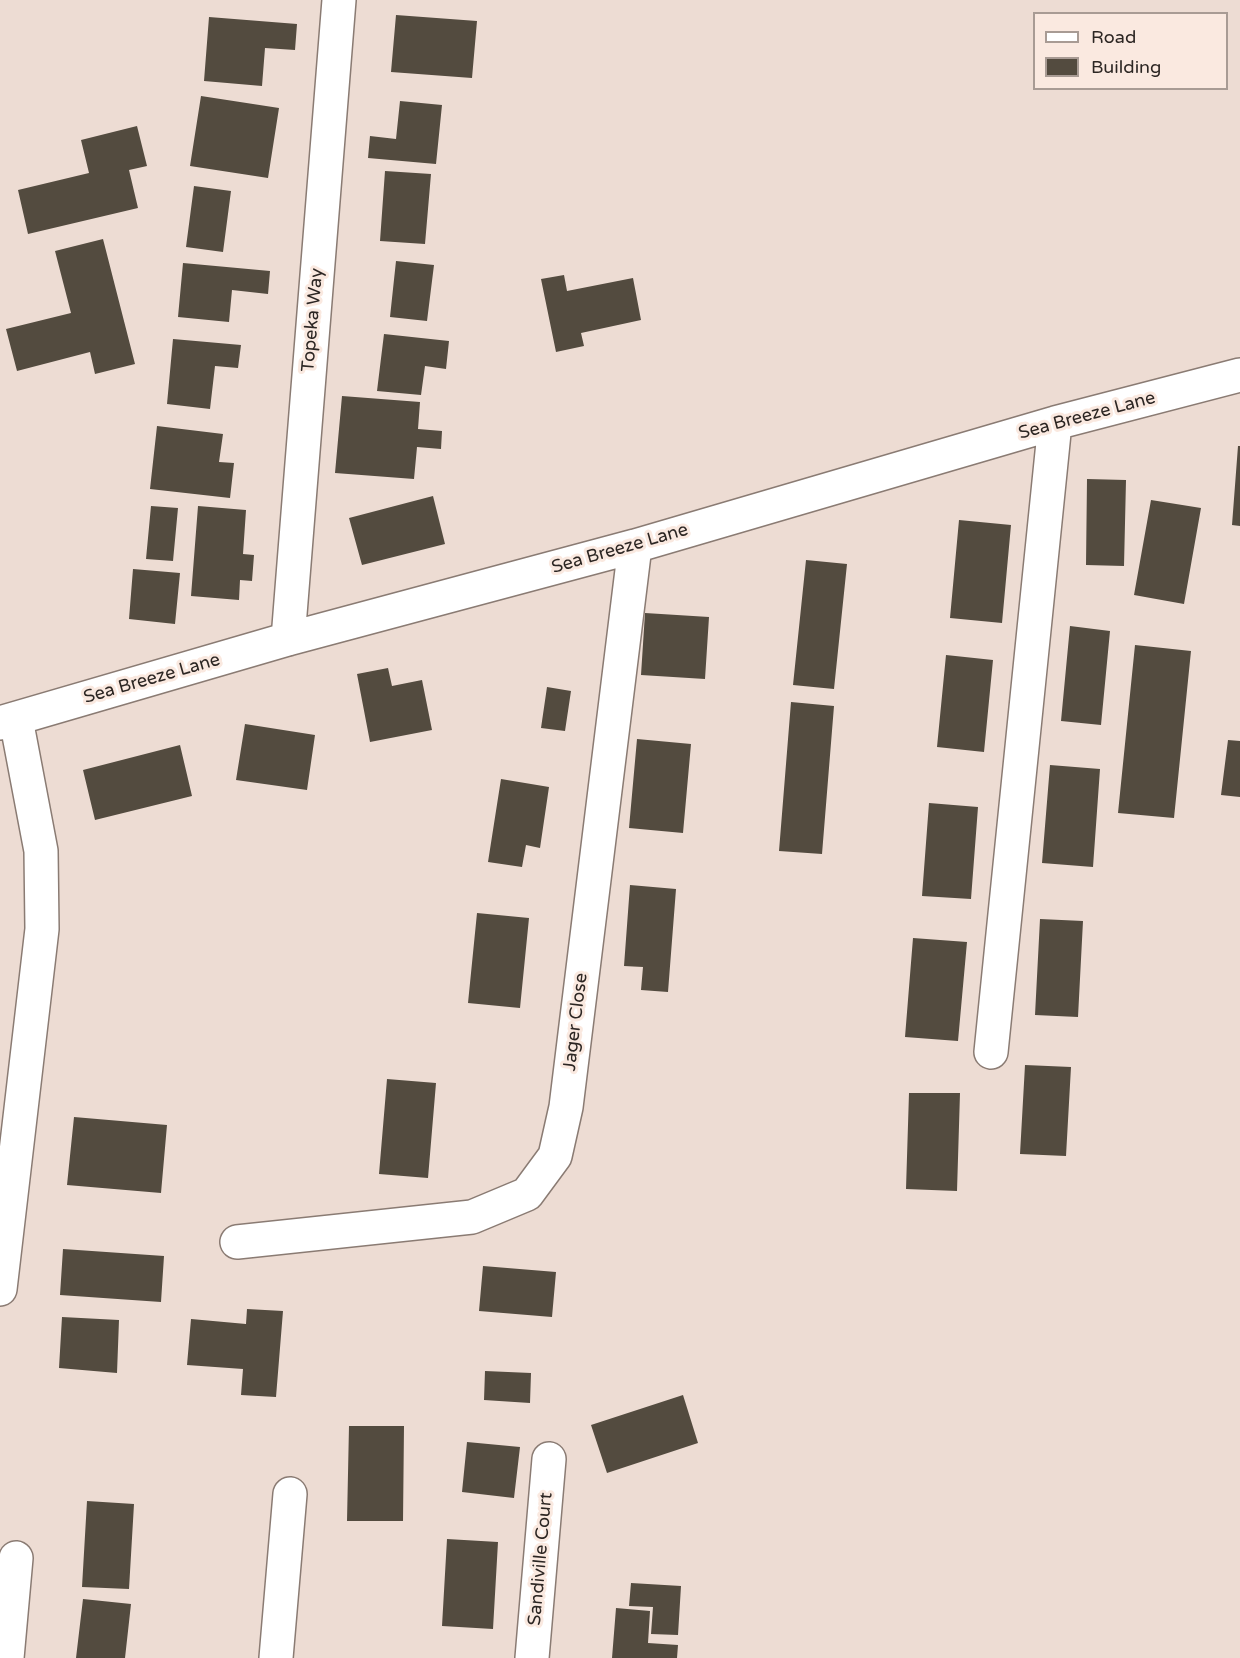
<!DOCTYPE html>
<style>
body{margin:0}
#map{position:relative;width:1240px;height:1658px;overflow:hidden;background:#eddcd3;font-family:"Varela Round",sans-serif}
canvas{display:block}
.legend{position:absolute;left:1033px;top:12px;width:195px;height:78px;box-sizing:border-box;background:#fae9e0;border:2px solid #a89b94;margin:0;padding:8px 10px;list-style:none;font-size:18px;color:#2c2623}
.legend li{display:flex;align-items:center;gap:12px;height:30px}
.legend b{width:30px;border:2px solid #a89b94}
</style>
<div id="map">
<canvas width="1240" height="1658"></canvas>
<ul class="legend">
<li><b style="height:8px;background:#fff"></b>Road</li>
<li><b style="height:16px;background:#534b3f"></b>Building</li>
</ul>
</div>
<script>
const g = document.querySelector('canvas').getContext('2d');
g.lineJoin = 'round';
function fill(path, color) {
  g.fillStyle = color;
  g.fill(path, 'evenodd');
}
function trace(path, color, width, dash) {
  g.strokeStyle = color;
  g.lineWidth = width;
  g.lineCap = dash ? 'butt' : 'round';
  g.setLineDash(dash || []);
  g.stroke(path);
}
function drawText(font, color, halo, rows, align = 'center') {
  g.font = font + ' "Varela Round",sans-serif';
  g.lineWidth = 6;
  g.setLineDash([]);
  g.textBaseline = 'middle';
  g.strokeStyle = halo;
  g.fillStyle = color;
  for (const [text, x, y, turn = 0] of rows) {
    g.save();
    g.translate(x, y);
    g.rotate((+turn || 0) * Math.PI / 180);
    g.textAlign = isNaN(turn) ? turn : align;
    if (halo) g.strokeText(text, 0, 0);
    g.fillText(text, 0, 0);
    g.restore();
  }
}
const building = new Path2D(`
 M396,15L477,21L472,78L391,72Z
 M209,17L297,24L295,50L265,48L262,86L204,81Z
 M201,96L279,108L268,178L190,166Z
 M400,101L442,105L436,164L368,158L370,136L396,139Z
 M137,126L147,166L129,170L138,208L28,234L18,190L89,173L81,140Z
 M385,171L431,174L425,244L380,241Z
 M194,186L231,191L223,252L186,247Z
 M103,239L135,364L95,374L90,352L17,371L6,329L71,313L55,251Z
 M396,261L434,265L427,321L390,317Z
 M183,263L270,271L268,294L232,290L229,322L178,317Z
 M564,275L567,291L633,278L641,320L581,333L584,346L556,352L541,279Z
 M384,334L449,341L446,369L425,366L421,395L377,391Z
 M173,339L241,345L238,368L215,366L210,409L167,404Z
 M342,396L420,402L418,429L442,431L441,449L417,447L414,479L335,473Z
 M157,426L223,434L219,462L234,463L230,498L150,489Z
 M1238,446H1240V526L1232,525Z
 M1087,479L1126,480L1124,566L1086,565Z
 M433,496L445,544L362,565L349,518Z
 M1151,500L1201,508L1184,604L1134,595Z
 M151,506L178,508L173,561L146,559Z
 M198,506L246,510L243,554L254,555L252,581L240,580L239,600L191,596Z
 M959,520L1011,525L1002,623L950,618Z
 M806,560L847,564L834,689L793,685Z
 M133,569L180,573L175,624L129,619Z
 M645,613L709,617L705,679L641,675Z
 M1070,626L1110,631L1101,725L1061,721Z
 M1135,645L1191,651L1174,818L1118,813Z
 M946,655L993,660L984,752L937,747Z
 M388,668L392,686L422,680L432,730L370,742L357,674Z
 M547,687L571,691L565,731L541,728Z
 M791,702L834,706L822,854L779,851Z
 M245,724L315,735L307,790L236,780Z
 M637,739L691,744L683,833L629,828Z
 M1228,740L1240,741V797L1221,795Z
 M180,745L192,796L95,820L83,770Z
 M1050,765L1100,769L1093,867L1042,863Z
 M501,779L549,787L540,848L526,845L522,867L488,862Z
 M929,803L978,807L971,899L922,896Z
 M630,885L676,889L668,992L641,990L643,967L624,966Z
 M477,913L529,918L520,1008L468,1003Z
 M1040,919L1083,921L1078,1017L1035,1015Z
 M913,938L967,942L958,1041L905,1037Z
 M1025,1065L1071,1067L1066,1156L1020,1154Z
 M387,1079L436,1083L428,1178L379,1174Z
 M909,1093H960L957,1191L906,1189Z
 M74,1117L167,1125L161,1193L67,1185Z
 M63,1249L164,1256L161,1302L60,1295Z
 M483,1266L556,1272L552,1317L479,1311Z
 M247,1309L283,1311L276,1397L241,1395L243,1369L187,1365L191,1319L246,1324Z
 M62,1317L119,1320L117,1373L59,1368Z
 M485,1371L531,1373L530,1403L484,1400Z
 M683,1395L698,1443L607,1473L591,1425Z
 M349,1426H404L403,1521H347Z
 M467,1442L520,1447L514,1498L462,1492Z
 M87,1501L134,1504L129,1589L82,1587Z
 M447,1539L498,1542L493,1629L442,1626Z
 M631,1583L681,1586L678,1635L651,1634L653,1607L629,1606Z
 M83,1599L131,1604L125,1658H76Z
 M616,1608L650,1611L648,1643L678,1645L677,1658H612Z`);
const minor = new Path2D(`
 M288,639L339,0
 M0,723L288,639L635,546L1055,423L1240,375
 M991,1052L1055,423
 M237,1242L472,1217L527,1194L555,1156L566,1107L635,546
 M0,1289L42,929L41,851L16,719
 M7,1658L16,1558
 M276,1658L290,1494
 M532,1658L549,1459`);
const streetNames = [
 ["Topeka Way",313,320,-85],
 ["Sea Breeze Lane",1087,416,-15],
 ["Sea Breeze Lane",620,549,-16],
 ["Sea Breeze Lane",152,679,-16],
 ["Jager Close",576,1022,-83],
 ["Sandiville Court",541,1559,-85]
];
fill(building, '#534b3f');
trace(minor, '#8a7b73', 36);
trace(minor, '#fff', 33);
drawText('18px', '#2c2623', '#fae9e0', streetNames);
</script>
